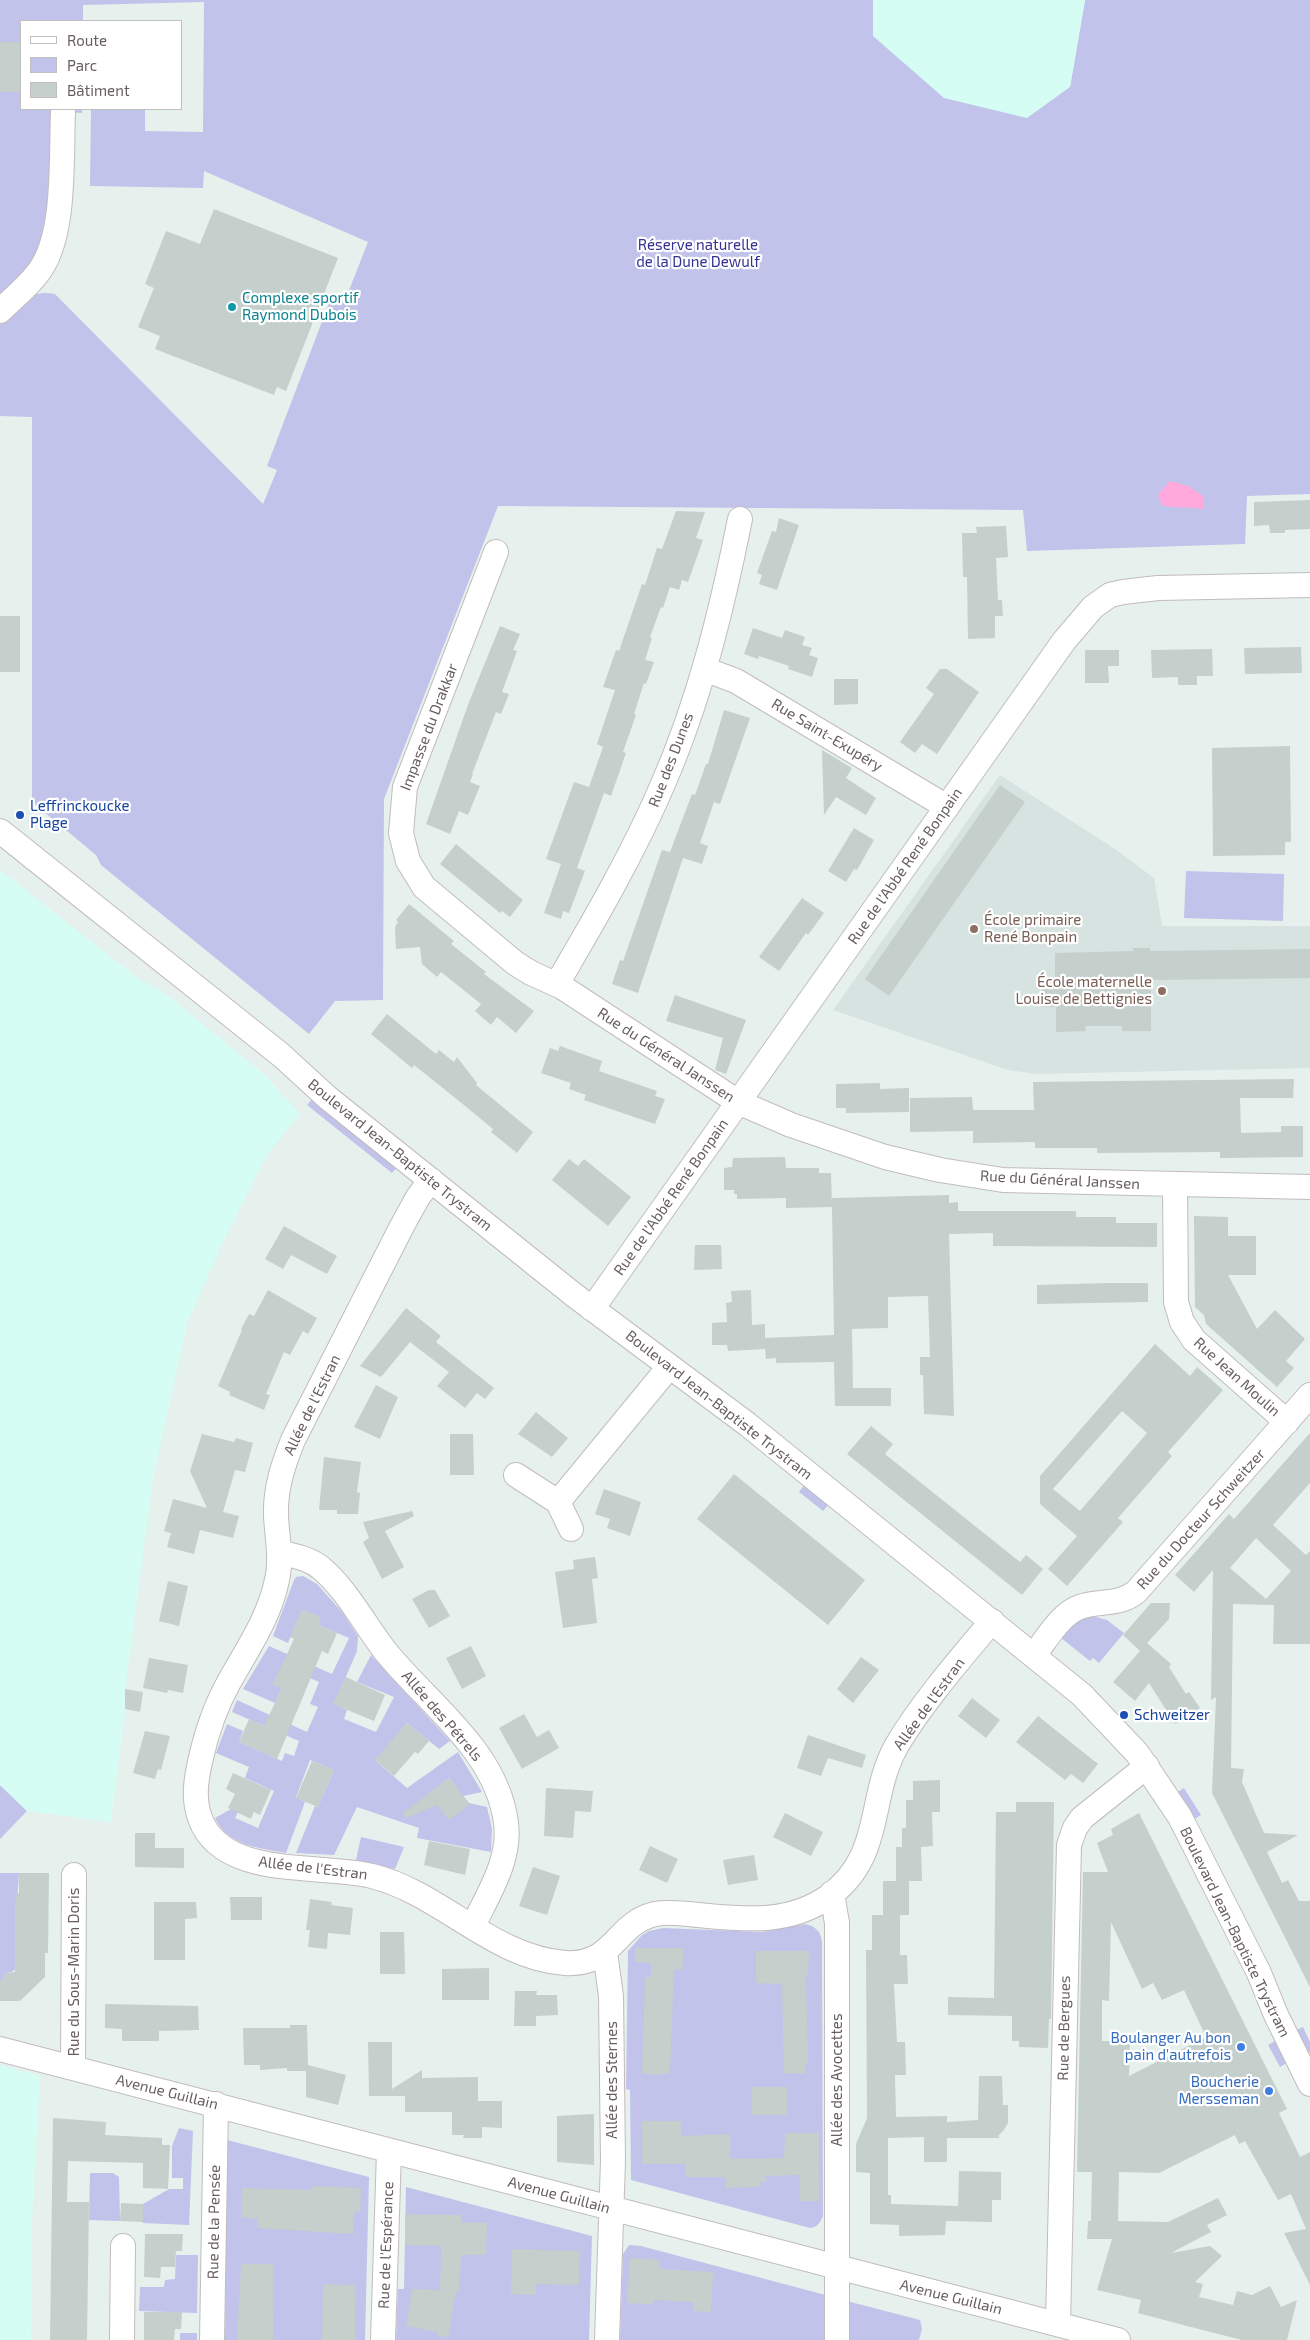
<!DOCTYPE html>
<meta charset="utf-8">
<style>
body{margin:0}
#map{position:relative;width:1310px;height:2340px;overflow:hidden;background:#e6f1ee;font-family:"Exo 2",sans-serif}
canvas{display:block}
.legend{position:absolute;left:20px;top:20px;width:162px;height:90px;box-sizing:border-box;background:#fff;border:1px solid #c3bfc0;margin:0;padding:6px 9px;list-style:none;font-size:15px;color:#685e62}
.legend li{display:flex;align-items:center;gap:10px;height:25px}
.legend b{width:25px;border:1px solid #c3bfc0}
</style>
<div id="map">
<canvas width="1310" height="2340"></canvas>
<ul class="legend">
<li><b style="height:6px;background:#fff"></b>Route</li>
<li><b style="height:14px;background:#c1c3ea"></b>Parc</li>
<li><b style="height:14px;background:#c5cfcb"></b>Bâtiment</li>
</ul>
</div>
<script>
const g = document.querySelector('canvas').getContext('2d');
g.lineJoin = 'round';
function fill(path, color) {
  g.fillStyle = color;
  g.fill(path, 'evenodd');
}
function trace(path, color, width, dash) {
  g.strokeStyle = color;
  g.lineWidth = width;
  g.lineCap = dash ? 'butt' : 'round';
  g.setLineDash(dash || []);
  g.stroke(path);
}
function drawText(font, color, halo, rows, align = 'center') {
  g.font = font + ' "Exo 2",sans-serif';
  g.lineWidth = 4.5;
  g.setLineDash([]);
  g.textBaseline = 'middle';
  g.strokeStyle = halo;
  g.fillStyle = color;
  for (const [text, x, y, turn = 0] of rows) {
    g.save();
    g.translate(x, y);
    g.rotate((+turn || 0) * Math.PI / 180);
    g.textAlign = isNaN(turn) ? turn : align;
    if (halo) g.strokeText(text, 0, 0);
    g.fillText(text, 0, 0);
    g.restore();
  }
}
const education = new Path2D(`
 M1000,775L1115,849L1154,878L1162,926H1310V1068L1036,1074L1008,1070L833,1010Z`);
const green = new Path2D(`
 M0,0H873V36L1070,87L1085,0H1310V494L1247,496L1245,544L1027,551L1023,510L498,506L384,799L383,1000L335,1001L309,1034L101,865L96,855L32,802V417L0,416V325C18,306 26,289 55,294L263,504L277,470L267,466L331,298L344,303L368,242L204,171L203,188L90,186L91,109H145V131L203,132L204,2L83,5V21H21V109H82V113L63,112L54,193L36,258L0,301Z
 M1186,871L1284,874L1283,921L1184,918Z
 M313,1098L398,1166L392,1173L307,1105Z
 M805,1484L829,1504L823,1511L799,1492Z
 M303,1576L317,1584L342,1612L358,1636L357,1651L334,1704L347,1710L344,1719L376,1732L394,1697L357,1682L371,1655L450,1741L439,1749L407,1723L376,1761L407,1788L458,1752L482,1792L463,1796L449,1778L429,1794L487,1807L492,1829L491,1852L417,1838L419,1828L357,1807L334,1855L296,1853L315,1806L318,1807L334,1770L310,1760L296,1797L305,1802L286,1853C259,1848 228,1846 215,1818L231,1809L238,1812L235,1818L258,1828L274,1791L245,1778L249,1767L216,1753L227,1724L243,1731L239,1742L282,1761L285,1753L294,1756L299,1741L232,1712L237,1700L307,1732L318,1707L310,1704L319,1682L282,1666L273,1684L282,1688L275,1703L243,1689L269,1646L332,1674L349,1638L318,1625L320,1617L302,1610L288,1643L273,1636L294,1580L296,1577Z
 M1092,1616L1107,1620L1124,1633L1099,1663L1093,1658L1090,1661L1061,1638L1078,1621Z
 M0,1785L27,1811L0,1839Z
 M1184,1788L1201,1815L1193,1820L1176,1793Z
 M361,1837L404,1847L395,1869L356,1860Z
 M0,1873H19L17,1903V1967L12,1972L5,1973L4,1980L0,1981Z
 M805,1924C815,1926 821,1931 822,1942L823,2216C820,2223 818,2227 810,2228L631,2180L630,2090L626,2089L628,1951L642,1935L649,1931L663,1928L762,1932Z
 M1303,2027L1310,2042V2052L1306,2054L1292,2032Z
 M1280,2038L1288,2062L1280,2067L1268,2045Z
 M179,2128L193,2131L189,2225L143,2223V2204L169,2189H183V2178H172V2146Z
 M227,2140L369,2177L365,2340H225Z
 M90,2173H113L119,2177L120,2221L89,2220Z
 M406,2187L592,2236L589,2340H396L398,2289H404Z
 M629,2245L641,2246L833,2297L832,2340H620L623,2254Z
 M176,2255H198L197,2313L139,2311L140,2287H164L165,2280L175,2279Z
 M843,2300L920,2320L922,2329L919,2340H842Z
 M180,2333H197V2340H180Z`);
const sand = new Path2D(`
 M873,0H1085L1070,87L1027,118L944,98L873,36Z
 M0,870L139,979L163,992L265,1075L300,1114L268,1153L221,1246L187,1323L153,1479L125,1690V1709L111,1822L27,1811L0,1785Z
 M0,2065L40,2076L32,2220L31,2340H0Z`);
const water = new Path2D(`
 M1170,481L1188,486L1203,496V509C1187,506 1176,509 1162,505L1158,495Z`);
const building = new Path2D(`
 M0,42H21V92H0Z
 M214,209L338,258L286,391L277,387L274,395L155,349L160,336L138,327L154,288L145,284L166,231L200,244Z
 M1310,500V529L1285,530V533H1270L1269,525L1254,526V502Z
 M676,511L705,512L696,538L703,540L688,582L682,580L679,590L670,587L663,608L661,607L650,637L652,638L645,660L654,662L646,684L644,683L634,714L636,715L623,752L626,753L611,796L604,793L577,868L585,871L569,913L563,911L561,919L544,913L561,864L546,859L574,782L589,787L603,747L597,744L615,690L603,687L616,650L619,651L642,584L645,585L657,548L662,549Z
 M779,518L799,525L777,590L759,584L762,575L757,573L772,531L776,532Z
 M1006,526L1008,557L996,558L998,600H1002L1003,616H995V638L968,639L967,577H963L962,533H977L976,527Z
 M0,616H20V672H0Z
 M500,626L520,634L513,650L517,651L502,692L509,694L501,714L496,712L472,774H473L470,782L480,786L468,815L459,811L450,834L426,824L469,702Z
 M753,628L782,638L785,630L805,637L802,645L812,648L809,655L818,658L812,677L788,669L789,666L759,656L758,659L744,654Z
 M1301,647L1302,673L1245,674L1244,648Z
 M1212,649L1213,676H1197V685H1178V677L1152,678L1151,650Z
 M1085,650H1119V666H1108L1109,683H1085Z
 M940,669H947L979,692L937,754L922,744L915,753L900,742L934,694L926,688Z
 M834,679H858V704L834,705Z
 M724,710L750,718L720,804L714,802L700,843L708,846L702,864L683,858L638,993L612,984L620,960L623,961L662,850L670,852L692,794L695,795L706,764H708Z
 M1290,746L1291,842H1285V855L1213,856L1212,748Z
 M822,750L852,768L846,778L876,798L866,815L836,797L824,815Z
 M1000,785L1025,802L889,996L865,979Z
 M854,828L874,840L857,870L854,869L846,882L828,871Z
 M456,844L523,900L510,917L502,911L500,913L440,864Z
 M802,898L824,913L808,935L806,933L779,971L759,957Z
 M409,904L454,941L451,944L486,972L484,974L534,1011L516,1033L497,1017L491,1025L475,1011L481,1004L441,972L437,977L422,964L420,947L396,949L395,927L398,922L396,920Z
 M1133,948H1150V951L1310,949V978L1151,980V1031H1122V1026H1085L1086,1031L1056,1032V1007H1042L1041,980H1055V953L1133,951Z
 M675,995L746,1020L726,1074L715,1070L723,1038L666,1021Z
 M387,1014L436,1054L439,1050L454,1062L457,1057L477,1083L476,1085L533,1132L517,1153L491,1132L493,1129L459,1101L414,1065L412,1068L371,1034Z
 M560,1046L602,1061L599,1071L657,1091L655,1096L665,1099L655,1124L584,1100L586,1095L569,1089L571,1083L541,1073L550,1048L558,1051Z
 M1294,1079L1293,1098H1240L1241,1133L1281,1132V1126H1303V1157L1220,1158V1152L1097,1153V1148H1035V1142L973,1143V1131L910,1132V1098L972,1097L973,1110H1034L1033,1082Z
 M880,1083V1089L909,1088V1112L846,1113V1108H836V1084Z
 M785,1157L786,1168H819V1173H831L832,1205V1198L949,1195V1203L958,1202V1211H1076V1217H1116V1223H1157V1247L993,1246V1233L949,1234L954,1416L924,1414L923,1375H920V1357H930L928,1296L888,1297V1328L852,1329L853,1388H891V1406H835L834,1362L776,1363V1358L766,1359L765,1349L728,1351L727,1345H712V1323L727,1322L726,1303L732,1302L731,1291L751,1290L752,1325L765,1324V1338L834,1335L832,1207L786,1208V1198L737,1199V1194H734V1190H724V1168L732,1167L733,1158Z
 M569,1159L578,1166L584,1159L631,1197L608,1226L552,1180Z
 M1194,1216L1228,1217V1236H1256V1275H1228L1257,1329L1275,1310L1305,1339L1286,1361L1294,1368L1277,1387L1206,1324L1204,1315L1195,1307Z
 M284,1226L337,1256L327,1274L291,1255L283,1269L265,1259Z
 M695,1245H721L722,1269L694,1270Z
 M1107,1283H1148V1302L1037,1304V1285Z
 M268,1290L317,1318L308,1334L303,1331L290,1355L284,1352L266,1394L270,1395L264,1410L229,1395L230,1392L218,1386L242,1330L241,1329L249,1314L254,1316Z
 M406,1308L441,1336L436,1342L494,1388L485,1399L477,1393L465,1408L437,1386L449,1372L410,1342L381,1377L360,1366Z
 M1155,1344L1190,1376L1197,1367L1223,1390L1168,1452L1172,1456L1118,1518L1123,1522L1067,1586L1048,1569L1077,1536L1040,1504V1476ZM1122,1411L1147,1433L1080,1511L1053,1489Z
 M376,1385L398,1397L380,1439L354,1427Z
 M536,1412L568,1438L552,1457L518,1434Z
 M871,1426L893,1444L885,1454L1020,1562L1026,1555L1043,1569L1022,1595L847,1454Z
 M1310,1433V1483L1273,1525L1306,1555L1310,1551V1644H1273L1274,1605L1233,1604L1231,1768L1244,1769L1242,1782L1264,1833L1298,1835L1267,1852L1282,1883L1288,1880L1299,1901H1310V1987L1212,1793L1216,1697L1211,1700L1213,1570L1194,1592L1175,1575L1229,1514L1234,1519ZM1256,1538L1291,1571L1266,1599L1230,1568Z
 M202,1434L234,1442L236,1438L253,1443L245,1472L235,1470L223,1512L239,1516L233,1538L200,1530L194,1554L167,1547L171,1533L164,1531L173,1499L207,1508L190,1471Z
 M450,1434H473L474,1475H450Z
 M324,1457L361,1462L357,1492L360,1493L358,1514H337V1510H319Z
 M734,1474L865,1580L828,1625L697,1519Z
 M604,1489L641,1502L630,1536L607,1528L610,1519L595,1514Z
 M412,1511L414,1516L385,1531L404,1567L382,1579L363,1542L369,1538L363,1522Z
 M595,1557L598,1578L592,1579L597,1623L563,1628L555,1572L574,1569L573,1560Z
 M168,1581L188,1586L179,1626L159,1621Z
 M429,1590H435L450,1616L429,1628L412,1599Z
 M1151,1603H1170L1169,1619L1147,1643L1171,1664L1169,1667L1186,1694L1189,1692L1200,1708L1175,1724L1149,1683L1135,1701L1113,1682L1140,1651L1123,1635Z
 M302,1610L321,1617L318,1625L337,1633L328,1654L322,1651L277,1759L239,1742L249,1719L264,1726L282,1688L273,1684L294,1639L290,1637Z
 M471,1646L486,1676L462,1689L446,1658Z
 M861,1657L879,1670L853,1703L837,1689Z
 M149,1658L188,1665L183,1693L168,1690L167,1693L143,1688Z
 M346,1677L385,1695L374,1721L333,1704Z
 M125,1689L143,1692L140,1712L125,1709Z
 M972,1698L1000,1720L986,1738L958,1716Z
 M524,1714L537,1737L549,1730L559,1748L522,1769L499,1728Z
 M1038,1716L1098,1764L1083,1783L1071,1774L1065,1780L1016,1742Z
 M407,1723L429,1741L418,1754L415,1752L394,1776L375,1760Z
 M145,1731L170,1736L161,1770L158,1769L155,1779L133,1773Z
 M808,1735L866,1755L862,1768L828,1758L821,1776L797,1768Z
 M312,1761L334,1770L318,1807L296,1798Z
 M233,1773L271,1790L260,1815L254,1812L251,1819L228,1808L235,1794L226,1789Z
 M449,1778L470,1804L449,1820L437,1805L406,1818L403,1813Z
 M940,1780V1812H932L933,1846L921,1847L922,1881H909V1915H900V1955H907L908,1984H894L897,2042H905L906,2075H895L896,2117L947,2116V2122L978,2120L979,2076H1002L1003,2105H1008V2123L1004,2130L998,2136L1000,2138H947V2162H924V2137L888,2138V2195H891V2204L958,2206L959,2171L1001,2172V2200H992V2222L946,2221L945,2235L899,2236V2225L870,2224V2173L856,2172V2144L867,2118L866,1950H872V1915H883V1881H909H896V1847H902V1828H906V1800H913V1781Z
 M546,1788L593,1791L591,1812L575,1811L573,1838L544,1836Z
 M1016,1802H1054L1051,2019H1049L1048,2048L1019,2047V2041H1012V2016L948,2015V1997L994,1998L996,1812H1016Z
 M785,1813L823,1832L811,1856L773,1837Z
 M1139,1813L1287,2109L1279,2113L1300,2157L1310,2152V2285L1284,2233L1306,2229L1291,2194L1278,2200L1245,2141L1239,2144L1235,2135L1159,2173L1119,2172L1118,2221L1168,2222L1218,2198L1227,2215L1207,2225L1211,2232L1171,2253L1210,2246L1222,2256L1195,2282L1203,2284L1199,2297L1233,2305L1237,2291L1252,2295L1270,2286L1281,2307L1297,2300L1287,2340H1242L1187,2326L1138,2313L1141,2300L1097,2290L1112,2239H1087L1088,2221H1091L1092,2172H1077L1083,1872H1108L1097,1843L1113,1835L1111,1829ZM1111,1922L1142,1989L1153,1983L1162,2000L1184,1990L1206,2037L1129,2076L1130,2041H1102V2000L1109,2001Z
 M135,1833H155V1848H184V1868L135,1867Z
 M429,1841L470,1849L465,1875L424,1865Z
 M650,1846L678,1859L667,1883L639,1870Z
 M754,1855L758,1880L728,1885L723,1860Z
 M533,1867L560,1876L547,1915L519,1906Z
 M19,1873H49L48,1953H45V1977L20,2001H0V1981L4,1980L5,1973L15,1972V1903L17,1893H19Z
 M230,1897H262V1920H231Z
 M310,1899L332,1902L331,1905L353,1908L350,1935L328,1933L327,1949L308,1947L310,1930H306Z
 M154,1902H196L197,1918L185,1919V1960H154Z
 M380,1932H404L405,1974H380Z
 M635,1948H684L682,1970L674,1969L670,2074H642L645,1977H651V1963L635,1962Z
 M756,1951H809L808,1975H806L808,2064H805V2074L784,2073L782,1984L756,1983Z
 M489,1968V2000H442V1969Z
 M515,1991H537L536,1995H557L558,2015L536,2016V2026H514Z
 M105,2004L198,2006L199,2030L159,2031V2041H122V2029L105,2028Z
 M290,2025H307L308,2065L346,2075L338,2105L306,2097V2071H287V2068L260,2070V2065H244L243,2028H290Z
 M368,2042H392V2089L422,2070V2078L478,2077V2101H502V2128L482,2127V2138H463L464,2135H452V2112H405V2096H369Z
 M752,2087H787V2115H752Z
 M594,2114V2165L557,2162V2116Z
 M53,2118L106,2122L105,2135L162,2138V2145H170L168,2189L143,2188V2163L68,2161L67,2202H89L87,2340H50Z
 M642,2121H681V2136L730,2134V2159L784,2158L785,2133H819V2201H800V2175L766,2176V2182H759V2187L726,2188V2177H686L685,2164H642Z
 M312,2186L361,2188L360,2212H354L353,2234L257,2228V2218H241L242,2188L312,2190Z
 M121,2203L143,2204V2222L120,2221Z
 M405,2214L462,2215L461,2222L487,2223L486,2255H461L459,2291H456L448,2337L438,2336V2332L406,2326L412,2289L440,2290L441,2251V2246L405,2245Z
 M145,2234H183L182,2251H176L175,2267H161L160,2278L144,2277Z
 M512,2249L580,2251L579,2285L536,2284V2295L511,2294Z
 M630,2258L660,2260L659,2269L713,2272L711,2312L693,2311V2302L654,2300L653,2304L627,2303Z
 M241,2264H274L273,2340H237Z
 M323,2284L356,2285L355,2340H322Z
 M144,2312H182L181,2329H175L174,2340H144Z`);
const minor = new Path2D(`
 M0,311C13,298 30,285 40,270C66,234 61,156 63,112
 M496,552L405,787L401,833L408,861L424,887L515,963L531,973L562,987L738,1102L791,1125L885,1157L940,1170L1003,1180L1310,1187
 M704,669L736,681L947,807
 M0,831L281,1055L328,1098L574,1295L747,1424L1082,1695L1137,1753L1180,1817L1259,1973L1276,2015L1310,2084
 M557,984C595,919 633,854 663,784C700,699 722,609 740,519
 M431,1180L418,1197L401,1228L293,1440C283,1465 275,1489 276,1516C277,1537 282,1559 277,1580C269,1618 248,1648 229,1682C215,1707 206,1734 200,1762C196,1780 193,1799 200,1818C222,1880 321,1863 372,1876C441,1893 493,1958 565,1963C615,1966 615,1923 655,1914C669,1911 684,1914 698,1915C743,1919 788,1925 828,1897C885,1856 867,1797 897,1745C921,1704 961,1658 992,1621
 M1175,1185L1176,1302L1182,1322L1194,1340L1287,1422
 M592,1309L1064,641L1093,607L1110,595L1123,592L1158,588L1310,585
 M516,1475L558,1502L669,1367
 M558,1502L571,1529
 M279,1552C293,1556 309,1558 321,1568C348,1591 364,1624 386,1652C429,1705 497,1751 506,1823C511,1860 488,1894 473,1926
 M1034,1655C1046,1640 1061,1613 1080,1607C1099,1600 1119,1606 1136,1592L1310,1395
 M832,1893L837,1923V2340
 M605,1952L611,1996L613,2161L607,2340
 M0,2049L1118,2340
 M73,2068L74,1875
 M1058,2324L1069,1845L1075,1828L1082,1818L1147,1766
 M122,2340L123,2246
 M212,2340L216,2104
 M383,2340L389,2151`);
const markers = [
 [232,307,5,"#0f9aa8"],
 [20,815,5,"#1a4fb4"],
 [974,929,5,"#8d6e63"],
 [1162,991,5,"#8d6e63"],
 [1124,1715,5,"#1a4fb4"],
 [1241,2047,5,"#3f7fe0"],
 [1269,2091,5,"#3f7fe0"]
];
const parkNames = [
 ["Réserve naturelle",698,245],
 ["de la Dune Dewulf",698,262]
];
const cultureNames = [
 ["Complexe sportif",242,298],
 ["Raymond Dubois",242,315]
];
const streetNames = [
 ["Impasse du Drakkar",429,727,-69],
 ["Rue Saint-Exupéry",827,735,31],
 ["Rue des Dunes",671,760,-69],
 ["Rue de l'Abbé René Bonpain",905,866,-55],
 ["Rue du Général Janssen",666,1055,33],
 ["Boulevard Jean-Baptiste Trystram",400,1155,39],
 ["Rue du Général Janssen",1060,1180,3],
 ["Rue de l'Abbé René Bonpain",671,1197,-55],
 ["Rue Jean Moulin",1237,1377,42],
 ["Allée de l'Estran",312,1405,-64],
 ["Boulevard Jean-Baptiste Trystram",719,1405,38],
 ["Rue du Docteur Schweitzer",1201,1519,-48],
 ["Allée de l'Estran",929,1704,-54],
 ["Allée des Pétrels",442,1716,49],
 ["Allée de l'Estran",313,1868,7],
 ["Boulevard Jean-Baptiste Trystram",1235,1932,64],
 ["Rue du Sous-Marin Doris",74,1972,-90],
 ["Rue de Bergues",1064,2028,-89],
 ["Allée des Sternes",612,2080,-90],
 ["Allée des Avocettes",837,2080,-90],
 ["Avenue Guillain",167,2092,14],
 ["Avenue Guillain",559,2195,15],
 ["Rue de la Pensée",214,2222,-89],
 ["Rue de l'Espérance",386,2245,-88],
 ["Avenue Guillain",951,2297,14]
];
const transitNames = [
 ["Leffrinckoucke",30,806],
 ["Plage",30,823],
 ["Schweitzer",1134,1715]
];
const educationNames = [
 ["École primaire",984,920],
 ["René Bonpain",984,937],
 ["École maternelle",1152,982,"right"],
 ["Louise de Bettignies",1152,999,"right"]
];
const shopNames = [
 ["Boulanger Au bon",1231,2038],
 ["pain d'autrefois",1231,2055],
 ["Boucherie",1259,2082],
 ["Mersseman",1259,2099]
];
fill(education, '#d7e3e0');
fill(green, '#c1c3ea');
fill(sand, '#d5fdf3');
fill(water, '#ffa9dc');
fill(building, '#c5cfcb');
trace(minor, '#c3bbbe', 26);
trace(minor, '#fff', 24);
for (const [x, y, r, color] of markers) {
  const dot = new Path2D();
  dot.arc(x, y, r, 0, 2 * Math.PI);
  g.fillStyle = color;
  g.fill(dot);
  trace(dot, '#fff', 2);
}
drawText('15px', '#333193', '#fff', parkNames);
drawText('15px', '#0d838f', '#fff', cultureNames, 'left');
drawText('15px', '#685e62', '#fff', streetNames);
drawText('15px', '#164399', '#fff', transitNames, 'left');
drawText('15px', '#785e54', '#fff', educationNames, 'left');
drawText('15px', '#366cbe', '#fff', shopNames, 'right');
</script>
